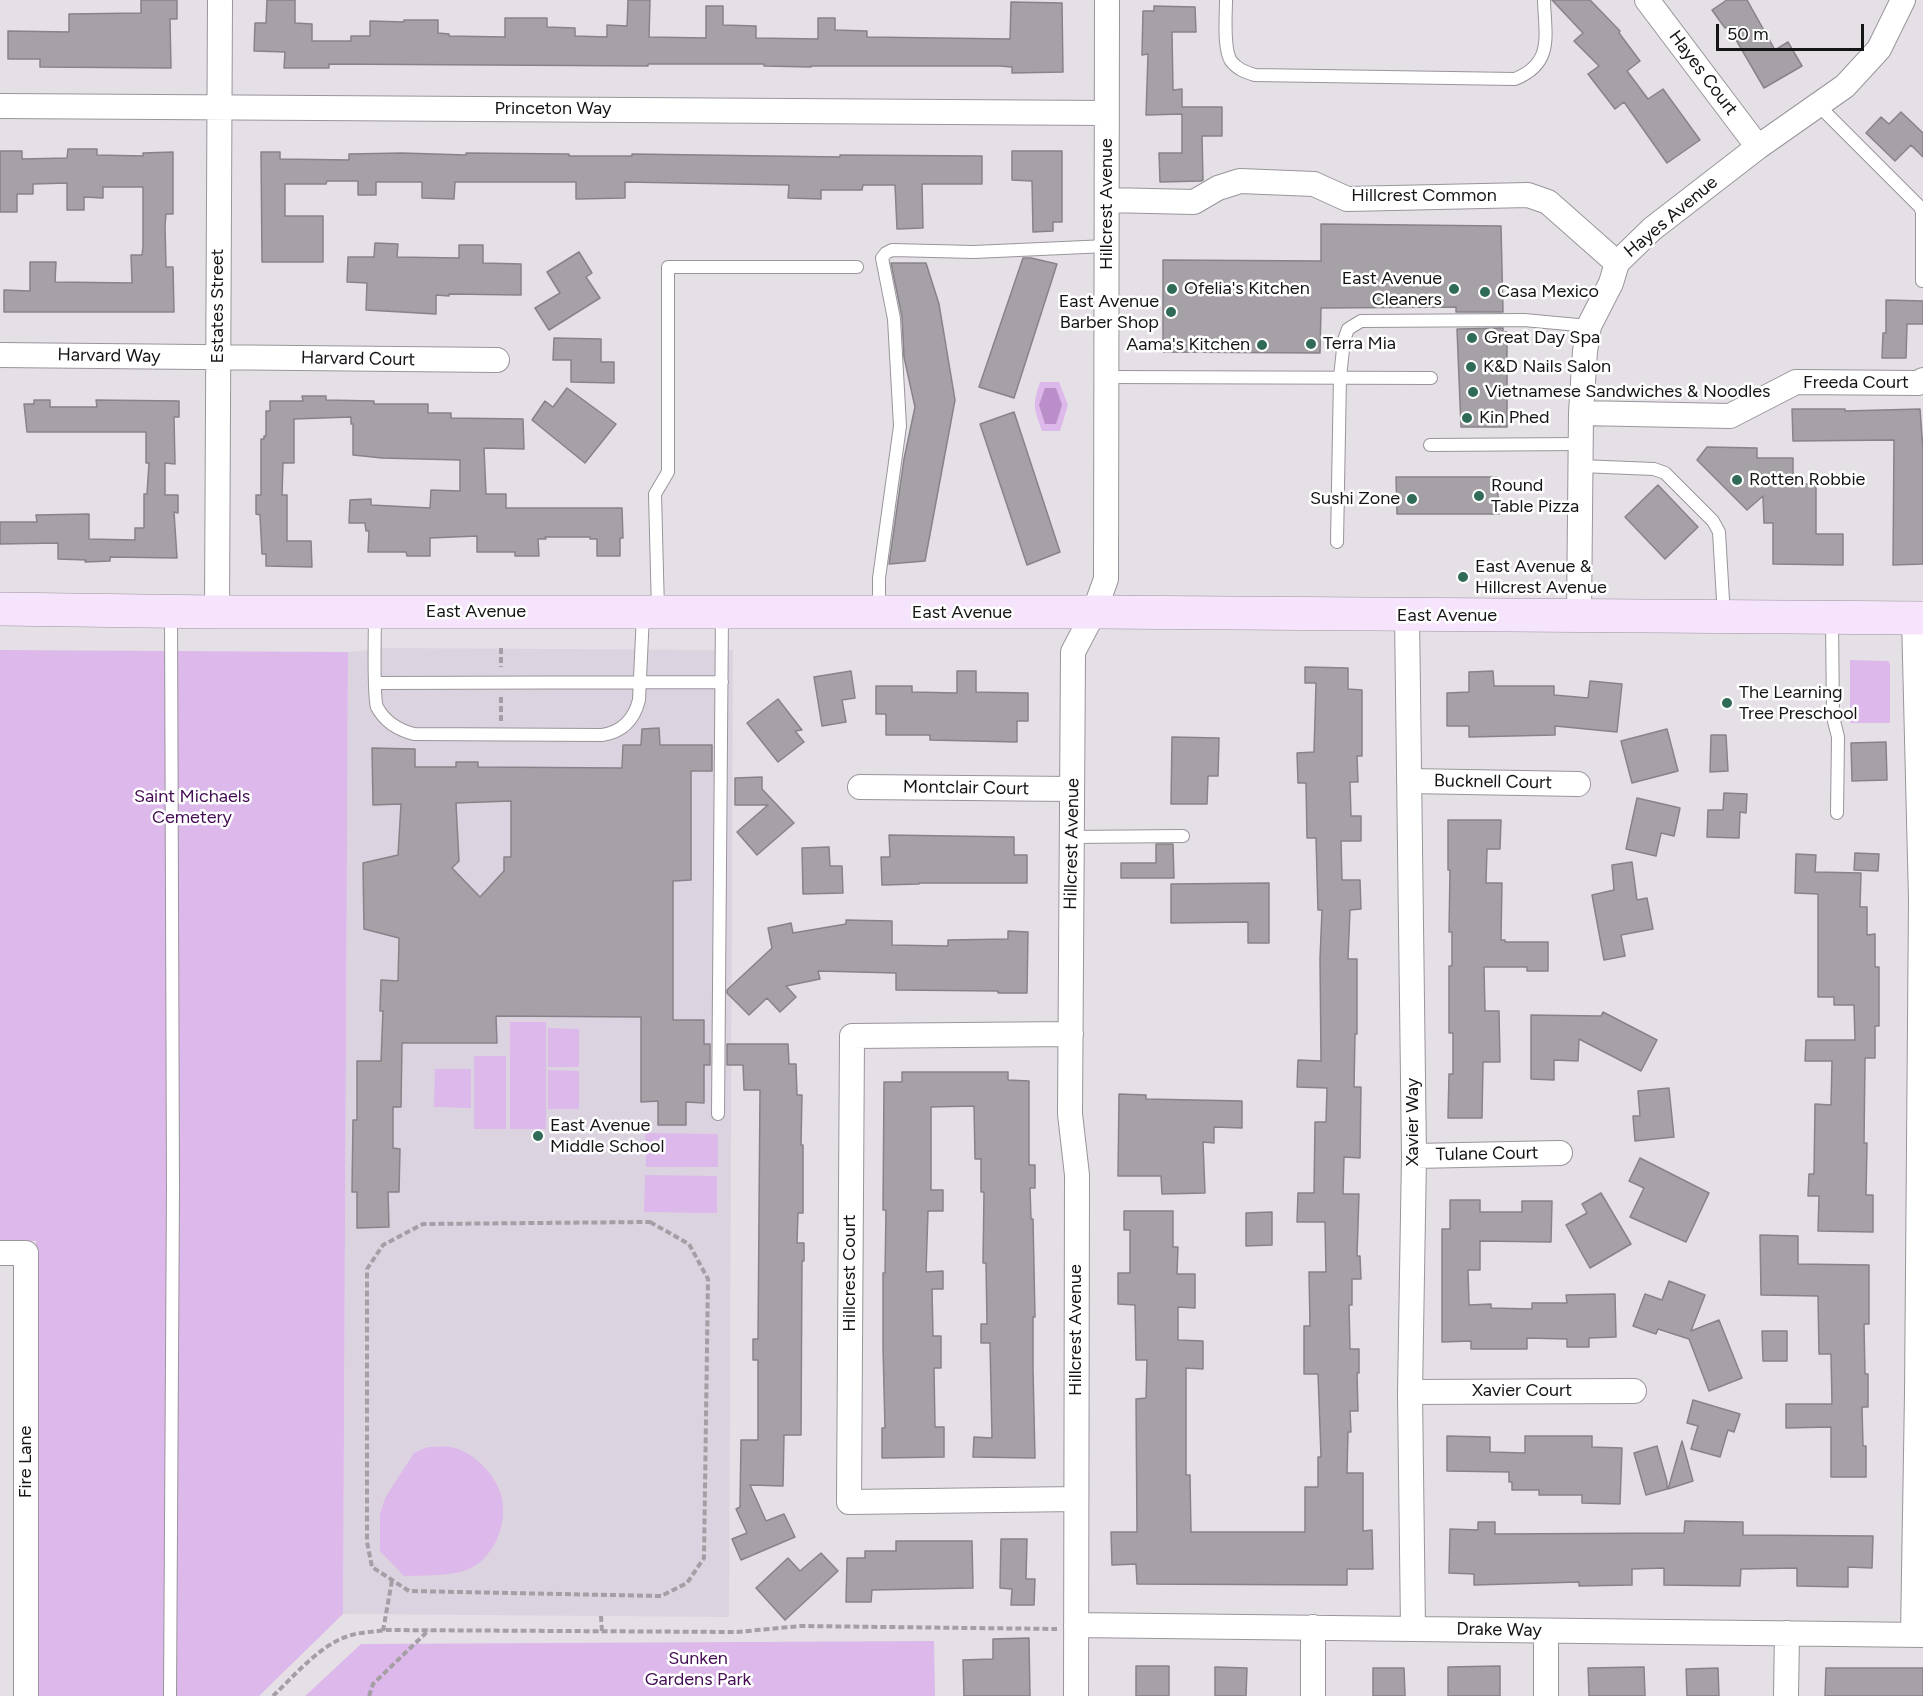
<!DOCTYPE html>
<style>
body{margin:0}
#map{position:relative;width:1923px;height:1696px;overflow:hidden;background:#e5e0e6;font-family:Figtree,sans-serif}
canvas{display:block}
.scale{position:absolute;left:1716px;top:24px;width:148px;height:27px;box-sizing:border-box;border:3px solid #151416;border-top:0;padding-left:8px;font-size:18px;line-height:21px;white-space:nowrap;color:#151416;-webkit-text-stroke:4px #fff;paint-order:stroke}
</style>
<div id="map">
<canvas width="1923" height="1696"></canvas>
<div class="scale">50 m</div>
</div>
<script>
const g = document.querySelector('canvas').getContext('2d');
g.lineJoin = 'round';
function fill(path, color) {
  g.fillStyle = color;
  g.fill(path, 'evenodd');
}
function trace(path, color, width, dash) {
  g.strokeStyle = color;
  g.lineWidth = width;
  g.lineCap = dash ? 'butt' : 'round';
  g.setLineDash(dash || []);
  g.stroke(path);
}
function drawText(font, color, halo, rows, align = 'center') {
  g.font = font + ' Figtree,sans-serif';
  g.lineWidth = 5;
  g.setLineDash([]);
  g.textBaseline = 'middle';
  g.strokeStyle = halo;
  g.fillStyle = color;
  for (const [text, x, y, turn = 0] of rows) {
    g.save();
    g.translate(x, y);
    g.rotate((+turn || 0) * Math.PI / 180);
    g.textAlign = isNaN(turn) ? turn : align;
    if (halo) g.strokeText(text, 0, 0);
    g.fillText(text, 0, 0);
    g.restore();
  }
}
const built = new Path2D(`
 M388,648L733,650L729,1617L343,1614L348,652Z`);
const green = new Path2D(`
 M1040,382H1059L1068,405L1060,431H1042C1034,408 1032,406 1040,382Z
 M0,650L348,652L343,1614L259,1696H31L36,1241H0Z
 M1850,660L1888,661L1890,664V723H1850Z
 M510,1022H546V1129H510Z
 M548,1028L579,1029V1067H548Z
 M474,1056H506V1129H474Z
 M435,1069H471V1108L434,1107Z
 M548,1070L579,1071V1109H548Z
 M645,1133L718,1134V1167H646Z
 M645,1175L717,1176V1213L644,1212Z
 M428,1447C435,1447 444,1446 451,1447C472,1451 493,1472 500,1492C509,1516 498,1551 476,1565C459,1577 425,1575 404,1576L380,1551V1514L385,1498L414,1453Z
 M934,1641L935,1696H305L361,1644Z`);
const water = new Path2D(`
 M1045,388H1056L1062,405L1056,424H1045L1039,405Z`);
const building = new Path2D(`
 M141,0H177V19H170L171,68L40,67V59H8V31L69,32V14L141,13Z
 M267,0H295V23L312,24V41H351V36H370V21L404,22V20H438V33L449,34V36L505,37V18H547V27L575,28V36L607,37V25L627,26L628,0H650L649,37L706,38V6H723V25L756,26V38L818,39V18H835V30L867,31V37L1010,39L1011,2L1062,3L1063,72L1012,73V67L1000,66H811V67L764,66V64H648V66L329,64V68H284L285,52L254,51L255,23H266Z
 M1552,0H1590L1620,31L1619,33L1640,61L1627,71L1648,99L1663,89L1700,140L1667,163L1624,102L1615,109L1588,74L1599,66L1574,41L1583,33Z
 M1727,0H1747L1775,50L1788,42L1802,66L1764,88L1728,26L1725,28L1712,10Z
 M1154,6L1195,7L1196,32H1172L1173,90L1182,89V107H1222V136H1202L1203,180L1201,181L1160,182L1159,153H1182V114L1146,115L1148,54L1142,55L1143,11H1154Z
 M1901,112L1923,133V157L1911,145L1895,161L1866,133L1881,117L1889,124Z
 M68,149H97V155L143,156V153L173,152V214H166L165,226L166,267H173L174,312H4V290L30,291V262H56L55,282L132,283L131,255H142L143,247V187H103V198L84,197V210H67V183L33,184V194H17V212H0V151H22V159L67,158Z
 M1012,151H1062V222H1053V231L1033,232L1032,181L1012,180Z
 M261,152H280V159L349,160V154L402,153L466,155V153L569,154V156H632V154L840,157V155L982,156V184H922L923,228L897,229L895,185H863L862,190H821V199L788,198L789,185L625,182V198L576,199V182H455L454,199L422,198V182H376V195H358V181H327L326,184H285V216H323V262H262Z
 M1321,224L1501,226L1503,312H1456V307L1321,308L1320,353L1163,352V260L1321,261Z
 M375,243L398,244L397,257L459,258V245H483V263L521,264V295L449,294V296L436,295V314L366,310L367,283L347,282L348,257H374Z
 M579,252L592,273L586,277L600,298L549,330L535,308L560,293L547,272Z
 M1023,258H1031L1057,264L1014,398L979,387Z
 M891,263H926L939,304L955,400L925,561L889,564L904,459L915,407L904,357L902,317Z
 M1886,300L1923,301V324H1907L1906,358H1882L1883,333H1886Z
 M1503,328V332H1507V427H1461L1457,329Z
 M554,338L601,339V362H614V383L571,382V360H553Z
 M567,388L616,424L585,463L532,420L545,401L553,407Z
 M302,396H326V400L374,401V404H428V413H451V418L523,419L524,449L484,448L486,494H506V508H622L623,538H620V556H597V539H590V537H545L546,539H538L539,556H515V552H477V536L430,538V556H407L406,552H368L369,531H366L365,523H349L350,500L371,499V505L430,508L431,490L460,491V460L382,458L353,455V424H351V417L294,419V463H283L282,495H287V541H311L312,567L266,566V554H262L260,515L256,514V495H261V439H264V436H266V411H270V401H303Z
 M34,400H50V407H97L96,400L179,401V417H174L175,464L165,463V495H178V513L174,512L177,558L110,557V561L85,562L86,560L58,559V543L0,544V522H37L36,515L89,514V539L135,540V528H144V494H147L149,463H146V432H27L24,404H34Z
 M1792,409H1845V411L1920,409L1923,450V564L1893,565L1894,440L1793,441Z
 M1014,412L1060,552L1027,565L980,424Z
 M1707,447L1757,448V458H1793V484H1816V534H1843V565L1773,564V523H1764L1763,496L1747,510L1697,460Z
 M1396,477H1497L1499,514H1397Z
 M1658,485L1698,527L1665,559L1625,517Z
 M1305,667L1348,668V689L1362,690V756H1357L1358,782H1350L1351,816H1361V841H1341L1342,880H1360L1361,909L1350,910L1348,959H1357V1034H1355L1354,1087H1361L1360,1158L1344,1157L1343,1194H1359L1357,1256H1360L1361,1279H1352V1305H1349L1350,1349H1359V1373H1357L1358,1411H1350L1351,1432H1348L1347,1473H1363V1531L1372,1530L1373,1569H1347V1585L1137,1584L1136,1564L1112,1565L1111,1532H1137L1136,1399L1146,1398L1147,1360H1136L1135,1305L1118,1304V1273H1130V1230H1124V1211H1173V1247H1178L1177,1274H1195V1308L1178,1307V1340L1203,1341V1369L1186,1368V1475H1190L1191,1532H1305V1487H1318V1457H1321L1318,1374H1304V1326H1310L1309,1272H1326L1325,1222H1297L1298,1193H1314L1315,1122H1326L1327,1088L1297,1087L1298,1060L1321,1061L1320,959L1322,910H1318L1316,838H1307L1306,783H1298L1297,753L1314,752L1316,683H1305Z
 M851,671L855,698L842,700L846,722L822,726L814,677Z
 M957,671H976V692L1028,693V721H1017V742L930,740V735H886V714H876V686H912V692L957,693Z
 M1493,671L1494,686H1554V695L1588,698L1590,681L1622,684L1617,732L1555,726V735L1469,737V726H1447V693L1469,692V672Z
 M778,699L802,730L795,731L804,742L778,762L747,723Z
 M659,728L660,745H712V771H691V880L673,881V1020H704V1044H710V1065H704V1103L686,1102V1125H658V1101L641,1102V1017L496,1016L497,1043H402L401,1107H393V1148L400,1149L399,1192H388L389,1227L357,1228V1192H352L353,1120H357V1061H381L383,1011H380L381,980L398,981L399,938L364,929L363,863L398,855L401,804L373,805L372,748L415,749V767H456V762H478V767L622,768L623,745H641L642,729ZM511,801V857H504V871L480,897L452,868L459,861L456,803Z
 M1667,729L1678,771L1632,783L1621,741Z
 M1711,735H1726L1728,771L1710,772Z
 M1172,737L1219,738L1218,776H1208L1207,804H1171Z
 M1886,742L1887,780L1852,781L1851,743Z
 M762,777V789L794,823L757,855L737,832L768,805H735V778Z
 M1724,793L1747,794L1746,813L1740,812L1739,838L1707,837L1708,810H1723Z
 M1637,798L1680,808L1674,836L1661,833L1656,856L1626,849Z
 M1448,820H1501L1500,849H1487L1486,883H1502L1501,940H1505V942H1548V971H1527V967H1484L1485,1011H1499L1500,1062H1483L1482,1118H1448L1449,1074H1453V1033H1449V966H1452V932H1449L1450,870H1448Z
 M889,835L1014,837V855H1027V883H919V884L882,885L881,857H890Z
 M1156,844H1173L1174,878H1121V863H1156Z
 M829,847L830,866H842L843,893L803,894L802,848Z
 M1855,853L1879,854L1878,871L1854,870Z
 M1796,854L1816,855L1815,872L1861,873L1860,907H1867V935L1875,934V967H1879V1026H1875V1058H1865L1864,1143H1867L1866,1195H1873V1232L1818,1231L1819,1196H1808L1809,1174H1814L1815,1104L1831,1105L1832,1061H1805L1806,1040H1855L1854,1005H1834V997H1818V894L1795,893Z
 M1632,862L1637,900L1647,898L1653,929L1621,935L1625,956L1604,960L1592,895L1614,890L1612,865Z
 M1269,883V943H1248V922L1171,923V884Z
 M846,920L892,921V945L948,946V940L1008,939V931L1028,932L1027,993H998V991L896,990V973L818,971L820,979L786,986L796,997L780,1012L767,998L749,1015L727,993V990L772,948L768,928L791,923L793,933L846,924Z
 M1603,1012L1657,1040L1641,1071L1579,1039L1578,1061L1554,1060V1080L1531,1079V1015L1601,1016Z
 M727,1044H788L789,1064H796L797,1095H802L801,1145H803V1213H798L797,1243H804V1261H802L801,1435H784L783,1486L750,1485L766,1521L784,1514L795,1537L741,1560L732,1539L747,1533L736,1509L740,1507L741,1440H758V1360H753V1339H758L760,1090H744L743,1065H727Z
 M902,1072H1008V1080L1029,1081V1165H1035V1188H1030L1031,1219H1033L1035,1317H1033V1369L1035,1458L973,1457L974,1437L992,1438L990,1343H981V1324H987L986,1263H983L984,1192H981V1159H975L974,1106L931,1107V1190H943V1211H928L926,1272L943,1271V1289H932L933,1336H941V1368H934L935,1427H944V1457L882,1458V1428H885L883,1348V1273H885L886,1210H883L884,1082H902Z
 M1669,1088L1674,1137L1635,1141L1633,1116H1640L1638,1091Z
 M1119,1094L1146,1095V1099L1242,1101V1128L1214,1127V1143L1203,1142L1205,1193L1162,1194L1161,1176H1118Z
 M1640,1158L1709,1193L1686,1242L1630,1217L1644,1188L1629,1181Z
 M1601,1193L1631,1244L1590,1268L1566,1225L1587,1213L1582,1204Z
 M1450,1200H1480V1212H1522V1201H1552L1551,1242L1480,1241V1270H1468L1469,1305L1491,1304V1308L1532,1309V1303H1567L1566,1295L1615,1294L1616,1337L1589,1338V1347H1567V1339L1527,1338V1349H1471V1341L1442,1342V1229H1450Z
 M1272,1212V1245L1246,1246V1213Z
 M1760,1235L1798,1236V1264L1869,1265V1324H1864L1865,1374H1868V1407H1862L1863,1446H1866V1477H1831V1427L1786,1428V1404H1832L1831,1354H1819L1818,1296L1761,1295Z
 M1669,1281L1705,1295L1691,1331L1719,1320L1742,1378L1709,1391L1689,1339L1658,1329L1656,1334L1633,1326L1645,1294L1662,1300Z
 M1762,1331H1787V1361H1763Z
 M1693,1400L1740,1414L1734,1432L1728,1430L1720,1457L1691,1449L1698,1426L1687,1423Z
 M1447,1436L1490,1437V1452L1525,1453V1436H1592V1447L1622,1448L1620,1504L1582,1503V1495H1539V1490H1512V1482H1509V1472L1447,1471Z
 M1682,1441L1693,1481L1668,1489Z
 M1657,1446L1667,1482V1489L1646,1495L1634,1453Z
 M1685,1521L1743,1522V1535L1873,1536L1872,1568L1848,1567V1587L1797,1586V1568L1741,1569L1740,1586L1664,1585V1568L1632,1569V1585L1579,1586V1582L1474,1585V1574L1449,1573L1450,1529L1478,1530V1522H1495V1534L1684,1533Z
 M1001,1539H1027L1026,1579H1035L1034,1605H1011L1012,1589L1000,1588Z
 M896,1541H972L973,1588L872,1590L871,1602H846L847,1558H865V1551H896Z
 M821,1553L838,1571L785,1620L756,1588L788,1558L800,1571Z
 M1029,1638L1030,1696H964L963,1660L993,1659V1639Z
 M1136,1666H1169V1696H1136Z
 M1500,1666V1696H1448V1667Z
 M1215,1667L1247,1668L1246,1696H1215Z
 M1644,1667L1645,1696H1589L1588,1668Z
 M1373,1668H1404L1405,1696H1373Z
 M1718,1668L1719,1696H1687L1686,1669Z
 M1826,1668H1923V1696H1825Z`);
const path = new Path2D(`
 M501,648V667
 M501,721V696
 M650,1222L689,1244L708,1279L704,1558L687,1583L661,1596L409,1591L372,1567L367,1542V1269L383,1245L423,1224Z
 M601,1616L602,1632
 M383,1631L392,1580
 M273,1696C295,1675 319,1646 348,1636C360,1632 373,1632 386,1630L737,1632L801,1626L1057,1629
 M369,1696L373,1684L429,1630`);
const lane = new Path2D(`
 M1226,0C1226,15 1223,49 1231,61C1237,69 1245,72 1255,75L1515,79C1554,63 1545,36 1544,0
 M1818,105L1920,207L1922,212V281
 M1107,377L1431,378
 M1430,445L1580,444
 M1580,466L1654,469L1665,473L1713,521L1719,532L1724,617
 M1337,542L1340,377L1344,340L1348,329L1361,321L1524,320L1589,326
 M658,611L655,494L668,472V267H857
 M879,612V578L900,426L894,319L882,258L886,253L892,250L974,252L1107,246
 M375,613C375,629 373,697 377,707C385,722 398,730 414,734L602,735C622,732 634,720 639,700L643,614
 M1832,619L1833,717L1838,737L1837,813
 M376,683L722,682
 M1072,837L1183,836
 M718,1114L722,614
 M170,1696L173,1188L171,612`);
const street = new Path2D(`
 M1647,0L1758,147
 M0,106L1106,113
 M1107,200L1194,202L1218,188L1240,181L1314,184L1347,199L1528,195L1548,202L1617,263
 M0,355L497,360
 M1581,413L1730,416L1796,382L1918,383L1923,380
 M217,612L220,0
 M1407,615L1414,1156L1410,1392L1413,1629
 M1579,616L1581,413L1585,351L1589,326L1611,283L1617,263L1652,229L1758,147L1845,86L1879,49L1903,0
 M1409,781L1578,784
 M860,787L1072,789
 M1071,1034L852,1036L849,1502L1076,1499
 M1414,1156L1560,1153
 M0,1253H26V1696
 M1410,1392L1634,1391
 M1076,1625L1923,1635
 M1313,1627V1696
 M1546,1631V1696
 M1913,1635L1917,1394L1921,899L1914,618
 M1076,1696L1077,1175L1070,1114L1073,652L1094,612L1106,579L1107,0
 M1786,1696L1787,1633`);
const secondary = new Path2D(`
 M0,609L217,612H1094L1923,618`);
const markers = [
 [1172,289,6,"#2f6b56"],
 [1454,289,6,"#2f6b56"],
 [1485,292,6,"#2f6b56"],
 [1171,312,6,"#2f6b56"],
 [1472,338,6,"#2f6b56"],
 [1311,344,6,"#2f6b56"],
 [1262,345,6,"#2f6b56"],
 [1471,367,6,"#2f6b56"],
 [1473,392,6,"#2f6b56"],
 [1467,418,6,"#2f6b56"],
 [1737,480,6,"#2f6b56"],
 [1479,496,6,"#2f6b56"],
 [1412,499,6,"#2f6b56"],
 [1463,577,6,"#2f6b56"],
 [1727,703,6,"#2f6b56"],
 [538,1136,6,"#2f6b56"]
];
const streetNames = [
 ["Hayes Court",1703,73,53],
 ["Princeton Way",553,109],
 ["Hillcrest Common",1424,196],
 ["Hillcrest Avenue",1107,204,-90],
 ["Hayes Avenue",1671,217,-40],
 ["Estates Street",218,306,-90],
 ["Harvard Way",109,356,1],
 ["Harvard Court",358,359,1],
 ["Freeda Court",1856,383],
 ["East Avenue",476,612],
 ["East Avenue",962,613],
 ["East Avenue",1447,616],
 ["Bucknell Court",1493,782,1],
 ["Montclair Court",966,788,1],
 ["Hillcrest Avenue",1072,844,-89],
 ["Xavier Way",1413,1122,-90],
 ["Tulane Court",1487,1154,-1],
 ["Hillcrest Court",850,1273,-90],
 ["Hillcrest Avenue",1076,1330,-90],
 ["Xavier Court",1522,1391],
 ["Fire Lane",26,1462,-90],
 ["Drake Way",1499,1630,1]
];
const poiNames = [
 ["East Avenue",1442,279,"right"],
 ["Cleaners",1442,300,"right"],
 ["Ofelia's Kitchen",1184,289],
 ["Casa Mexico",1497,292],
 ["East Avenue",1159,302,"right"],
 ["Barber Shop",1159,323,"right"],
 ["Great Day Spa",1484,338],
 ["Terra Mia",1323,344],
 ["Aama's Kitchen",1250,345,"right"],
 ["K&D Nails Salon",1483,367],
 ["Vietnamese Sandwiches & Noodles",1485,392],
 ["Kin Phed",1479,418],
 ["Rotten Robbie",1749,480],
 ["Round",1491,486],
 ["Table Pizza",1491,507],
 ["Sushi Zone",1400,499,"right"],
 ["East Avenue &",1475,567],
 ["Hillcrest Avenue",1475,588],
 ["The Learning",1739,693],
 ["Tree Preschool",1739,714],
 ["East Avenue",550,1126],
 ["Middle School",550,1147]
];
const parkNames = [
 ["Saint Michaels",192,797],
 ["Cemetery",192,818],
 ["Sunken",698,1659],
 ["Gardens Park",698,1680]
];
fill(built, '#dcd3e0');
fill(green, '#ddb8ea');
fill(water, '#ba8fc9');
fill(building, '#a6a1a7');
trace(building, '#878389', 1.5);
trace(lane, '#99959b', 14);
trace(street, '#99959b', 26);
trace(secondary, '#99959b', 34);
trace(path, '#a39fa4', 4, [6, 3]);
trace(lane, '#fff', 12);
trace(street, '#fff', 24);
trace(secondary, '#f6e3fc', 33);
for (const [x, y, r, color] of markers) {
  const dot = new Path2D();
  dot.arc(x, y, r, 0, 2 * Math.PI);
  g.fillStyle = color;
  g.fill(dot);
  trace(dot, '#fff', 2);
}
drawText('18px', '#151416', '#fff', streetNames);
drawText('18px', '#151416', '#fff', poiNames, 'left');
drawText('18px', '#440d54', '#fff', parkNames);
</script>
